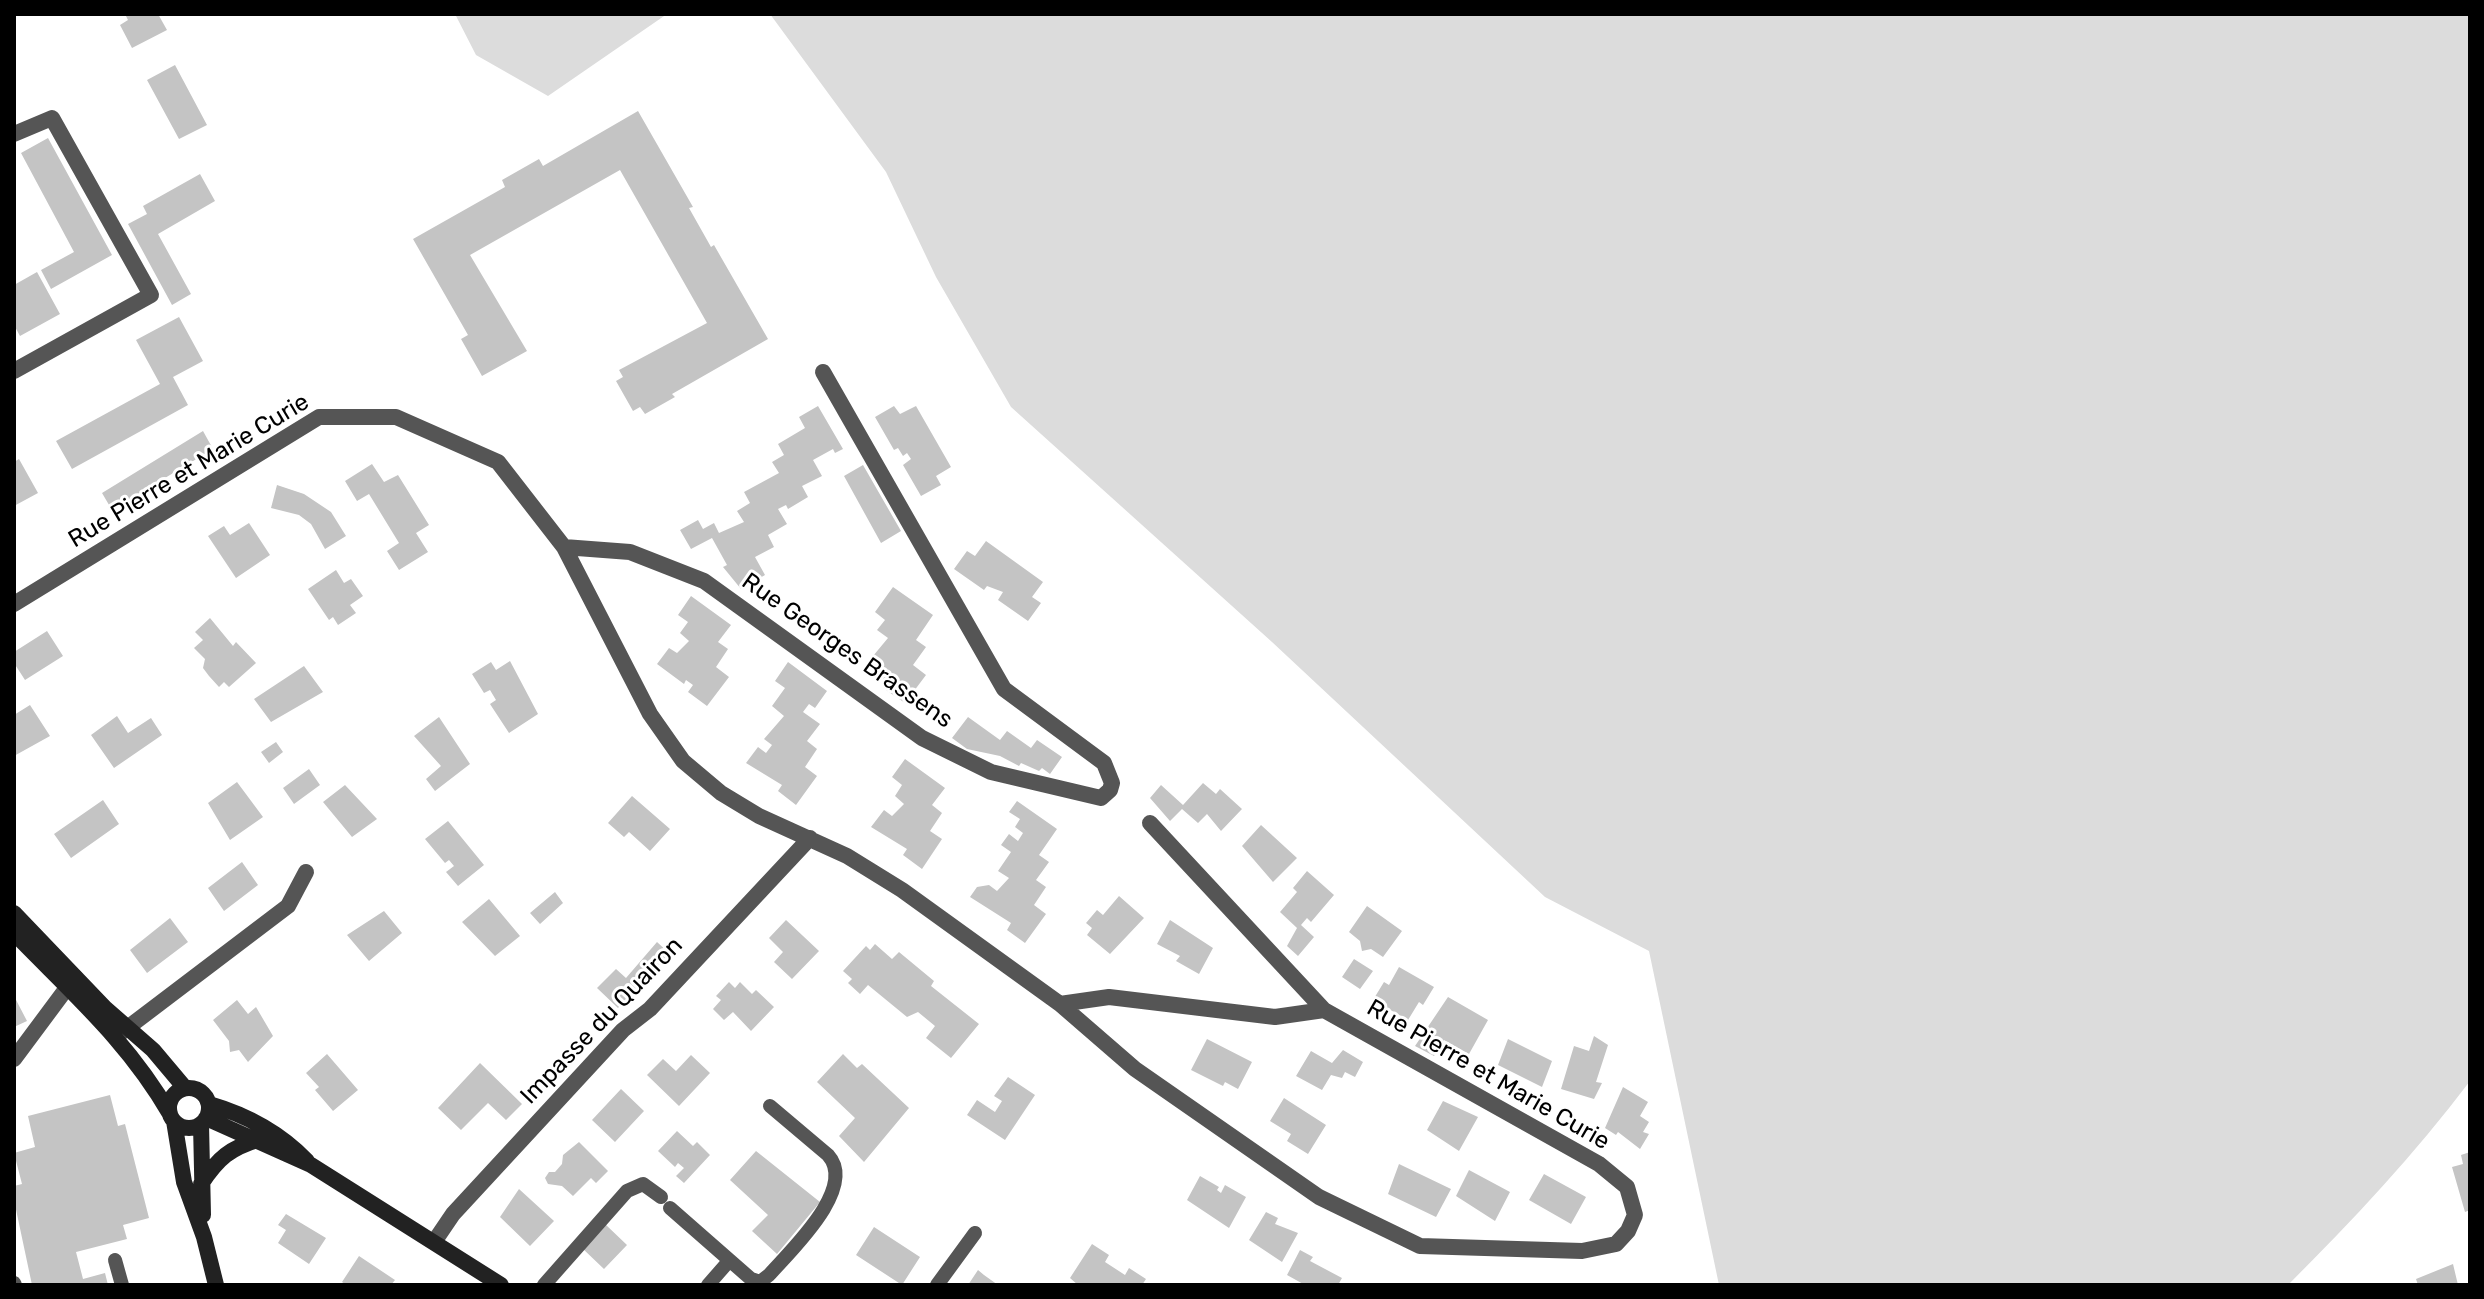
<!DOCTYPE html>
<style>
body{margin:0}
#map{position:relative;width:2484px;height:1299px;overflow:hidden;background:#fff;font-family:Rubik,sans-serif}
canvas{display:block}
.frame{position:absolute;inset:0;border:16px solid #000;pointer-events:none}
</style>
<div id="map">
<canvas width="2484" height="1299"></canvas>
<div class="frame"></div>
</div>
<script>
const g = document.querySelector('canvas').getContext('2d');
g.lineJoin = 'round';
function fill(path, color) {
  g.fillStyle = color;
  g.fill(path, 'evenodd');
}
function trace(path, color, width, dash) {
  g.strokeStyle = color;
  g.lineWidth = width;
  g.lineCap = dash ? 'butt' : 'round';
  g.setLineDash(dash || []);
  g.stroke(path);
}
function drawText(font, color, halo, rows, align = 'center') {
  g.font = font + ' Rubik,sans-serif';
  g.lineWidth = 6;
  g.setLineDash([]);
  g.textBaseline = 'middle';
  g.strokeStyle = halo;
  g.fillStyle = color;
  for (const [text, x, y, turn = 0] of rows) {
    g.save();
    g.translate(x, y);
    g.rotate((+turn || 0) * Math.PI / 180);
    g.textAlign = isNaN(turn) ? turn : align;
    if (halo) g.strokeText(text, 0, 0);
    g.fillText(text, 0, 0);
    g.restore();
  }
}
const green = new Path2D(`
 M455,14H667L548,96L476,55Z
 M770,14H2470V1081C2415,1154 2353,1220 2288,1285H1719L1649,951L1545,897L1272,642L1011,407L936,277L886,172Z`);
const building = new Path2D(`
 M125,14H158L167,30L132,48L120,25L128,20Z
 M175,65L207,125L179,139L147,80Z
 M638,111L693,207L689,208L711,247L714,245L768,339L672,394L675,397L645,414L640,407L633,411L616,381L623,377L619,370L707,323L620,170L470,255L527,351L482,376L461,339L468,335L413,239L505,187L502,180L539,159L543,166Z
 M48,138L112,255L51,289L41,270L74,252L21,153Z
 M200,174L215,201L158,234L191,294L172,305L128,224L147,214L143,206Z
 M37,272L60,314L20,336L14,325V285Z
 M179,317L203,361L173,377L188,405L72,469L56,441L160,384L136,340Z
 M818,406L843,449L835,453L833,449L813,460L822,476L802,486L808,497L788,509L786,505L778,509L787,524L768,535L774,547L755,557L765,575L741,589L723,567L727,565L712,538L691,549L680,530L698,520L703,529L714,523L719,533L744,522L737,511L750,503L744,492L779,473L772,462L784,455L778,444L805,428L799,417Z
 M894,406L900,414L916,406L951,467L936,476L941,485L921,496L903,465L911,459L907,453L903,456L898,448L894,450L875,417Z
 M203,431L213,449L112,510L102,493Z
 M19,459L38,493L14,506V462Z
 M372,464L384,482L398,475L429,525L416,533L428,552L399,570L387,551L399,543L369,494L357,501L345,481Z
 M863,465L901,531L881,543L844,476Z
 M277,485L304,494L331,512L346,536L325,549L311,524L299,515L271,508Z
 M249,523L270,555L236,578L208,536L224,526L230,535Z
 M986,541L1043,582L1032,597L1041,603L1028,621L998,600L1003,592L987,586L984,590L954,569L967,551L975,556Z
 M336,570L344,583L351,579L363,596L350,605L356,613L338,625L333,617L329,620L308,589Z
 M893,587L933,615L916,640L926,647L913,665L926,675L905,703L886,690L891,684L863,668L888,638L877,630L885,620L875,612Z
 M691,596L731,625L718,642L728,649L716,667L729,677L707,706L688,692L693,685L686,680L684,684L657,664L669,648L677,653L689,641L680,633L688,622L678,615Z
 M210,618L233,646L236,642L256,663L229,687L224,682L219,687L209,676L203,668L205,659L194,648L203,640L195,632Z
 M47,631L63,656L25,680L14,663V652Z
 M510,661L538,714L509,733L490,704L496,700L490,690L484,693L472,674L491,662L496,670Z
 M788,662L827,691L815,708L809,704L803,712L820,724L807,741L817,749L805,767L817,776L796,805L778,791L782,785L746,763L758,747L766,753L772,745L764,739L784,716L772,706L785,688L775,681Z
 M304,666L323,692L271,722L254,699Z
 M30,705L50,736L14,756V715Z
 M117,716L128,733L151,718L162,735L114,768L91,735Z
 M439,717L470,764L435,791L426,779L441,766L414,736Z
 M968,717L1000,740L1007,731L1031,748L1037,740L1062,757L1050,774L1042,768L1039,771L1021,763L1019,766L1000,756L967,749L952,738Z
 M276,742L283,752L269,763L261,752Z
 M905,759L945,788L932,805L942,813L930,831L942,839L922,869L903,855L907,849L871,827L884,810L892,816L904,804L895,796L902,785L892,777Z
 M309,769L320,785L294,804L283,788Z
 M237,782L263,817L230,840L208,803Z
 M1203,783L1216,794L1220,789L1242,809L1221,831L1207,814L1198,823L1182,809L1170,821L1150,798L1161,785L1183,805Z
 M345,785L377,819L352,837L323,802Z
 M632,796L670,829L650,851L629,832L624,837L608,823Z
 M103,800L119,824L71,858L54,834Z
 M1017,801L1057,829L1039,855L1049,862L1036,880L1046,887L1034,905L1046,914L1025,943L1007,930L1011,923L970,897L977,887L989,885L997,891L1009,878L998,871L1011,852L1001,845L1009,834L1018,841L1023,833L1015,827L1020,819L1009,812Z
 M448,821L484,865L458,886L446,872L454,866L449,860L445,863L425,839Z
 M1261,825L1297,858L1273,882L1242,846Z
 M242,862L258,885L224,911L208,888Z
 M1307,871L1334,895L1311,922L1307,918L1301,925L1314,937L1298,956L1287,946L1297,928L1280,912L1297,892L1293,888Z
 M555,892L563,903L540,924L530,913Z
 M1119,896L1144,918L1110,954L1087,935L1092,928L1086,923L1097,910L1103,915Z
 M489,899L520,936L495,956L462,922Z
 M1367,906L1402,931L1383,957L1371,949L1362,951L1360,941L1349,932Z
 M384,911L402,933L369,961L347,935Z
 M170,918L188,942L147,973L130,950Z
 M786,920L819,951L792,979L774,962L783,952L769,938Z
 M1170,920L1213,948L1199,974L1176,961L1180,956L1157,944Z
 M657,942L669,953L647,980H643L618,1008L597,988L616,969L626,978Z
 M875,944L892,959L899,952L934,981L931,986L979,1024L951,1058L926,1038L935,1026L918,1012L907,1017L868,985L860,994L848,983L852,979L843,971L866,946L870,950Z
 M1354,959L1373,971L1360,989L1342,977Z
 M1399,967L1434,987L1423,1005L1419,1002L1408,1020L1373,1000L1384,982L1389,985Z
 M729,982L735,988L740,982L752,994L756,990L774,1007L751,1031L733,1012L724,1020L713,1009L721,1000L716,996Z
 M14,996L27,1021L14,1027Z
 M1448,997L1488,1020L1469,1054L1444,1040L1434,1056L1415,1046Z
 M237,1000L248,1014L256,1007L273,1036L248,1062L239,1050L230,1052L229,1041L213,1020Z
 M1594,1036L1608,1045L1596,1082L1602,1083L1594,1099L1561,1089L1574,1046L1589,1051Z
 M1207,1039L1252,1062L1238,1089L1225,1082L1223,1086L1191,1070Z
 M1508,1039L1552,1061L1542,1087L1498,1065Z
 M1343,1050L1363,1062L1355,1077L1345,1072L1342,1078L1331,1075L1322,1090L1296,1076L1311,1051L1332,1063Z
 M327,1054L358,1090L333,1111L315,1090L319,1087L306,1073Z
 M843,1054L857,1068L862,1064L909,1108L864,1162L839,1136L855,1118L817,1082Z
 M691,1055L710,1073L679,1106L647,1075L663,1059L676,1071Z
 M480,1063L522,1104L506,1120L488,1103L461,1130L438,1108Z
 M1008,1077L1035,1095L1005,1140L967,1115L977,1100L995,1112L1002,1101L994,1096Z
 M1623,1087L1648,1102L1640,1116L1649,1122L1643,1132L1649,1134L1640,1149L1618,1132L1616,1135L1605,1128Z
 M621,1089L644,1111L615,1142L592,1120Z
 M110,1095L118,1126L125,1124L149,1218L123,1225L127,1239L76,1252L83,1279L105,1273L108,1285H32L14,1200V1186L22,1184L14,1153L35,1147L28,1116Z
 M1284,1098L1326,1125L1308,1154L1287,1141L1291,1134L1270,1121Z
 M1443,1101L1478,1117L1459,1151L1427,1130Z
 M677,1131L693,1146L697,1142L710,1155L684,1183L676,1176L684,1168L678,1163L675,1167L658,1151Z
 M579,1142L608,1171L596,1183L591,1178L573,1196L562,1186L548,1184L545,1178L549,1172H555L562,1164L563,1155Z
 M756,1151L820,1202L777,1254L752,1231L768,1215L730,1180Z
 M2470,1152V1210L2465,1212L2452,1167L2463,1164L2461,1155Z
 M1399,1164L1451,1189L1436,1217L1388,1194Z
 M1469,1170L1510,1192L1495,1221L1456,1196Z
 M1544,1174L1586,1197L1571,1224L1529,1200Z
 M1200,1176L1219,1187L1217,1190L1221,1193L1225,1185L1246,1197L1229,1228L1187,1200Z
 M519,1189L554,1221L530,1246L500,1217Z
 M1266,1212L1278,1218L1275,1224L1298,1233L1282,1262L1249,1240Z
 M286,1214L326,1238L309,1264L278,1243L286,1230L278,1225Z
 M605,1224L627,1245L604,1269L582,1248Z
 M874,1227L920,1257L902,1285L856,1255Z
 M1092,1244L1109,1255L1105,1262L1125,1275L1129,1268L1146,1279L1142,1285H1078L1070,1278Z
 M1300,1250L1313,1257L1310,1261L1342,1278L1338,1285H1305L1287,1275Z
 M359,1256L395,1280L391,1285H346L342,1282Z
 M2453,1264L2458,1285H2418L2416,1279Z
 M978,1270L984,1275L998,1285H968Z`);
const lane = new Path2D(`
 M670,1208L751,1279L760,1282L769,1275C790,1251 858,1188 828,1155L770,1106
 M115,1260L122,1285
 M14,1283L15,1285
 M544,1285L627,1191L643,1184L661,1197
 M708,1285L729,1261
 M937,1285L975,1233`);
const street = new Path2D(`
 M14,134L52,118L151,295L14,371
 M564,547L630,552L704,581L922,738L991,772L1101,798L1110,790L1112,783L1104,763L1004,689L823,372
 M14,604L319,417H396L498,462L564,547L650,714L683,761L721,793L759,816L847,856L902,890L1060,1004L1135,1069L1319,1197L1420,1246L1582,1251L1616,1244L1628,1231L1635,1215L1627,1187L1599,1164L1324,1010L1275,1017L1109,997L1060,1004
 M1150,823L1324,1010
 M118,1035L288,906L306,872
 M14,1059L75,977
 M434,1242L453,1214L623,1030L650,1009L810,838`);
const secondary = new Path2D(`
 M14,913L105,1008L153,1050L185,1088
 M14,933C72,993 128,1041 170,1114
 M169 1108a20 20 0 1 1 40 0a20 20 0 1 1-40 0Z
 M209,1104C247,1115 279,1132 307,1161
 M206,1118L311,1165L501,1285
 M174,1121L184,1182L204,1237L216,1285
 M201,1124L203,1215
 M201,1184C218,1158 230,1148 260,1139`);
const streetNames = [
 ["Rue Pierre et Marie Curie",189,471,-31],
 ["Rue Georges Brassens",847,651,35],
 ["Impasse du Quairon",602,1021,-46],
 ["Rue Pierre et Marie Curie",1488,1075,30]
];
fill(green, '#dcdcdc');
fill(building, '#c4c4c4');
trace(lane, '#555', 14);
trace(street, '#555', 16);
trace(secondary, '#222', 16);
drawText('24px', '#000', '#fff', streetNames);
</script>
